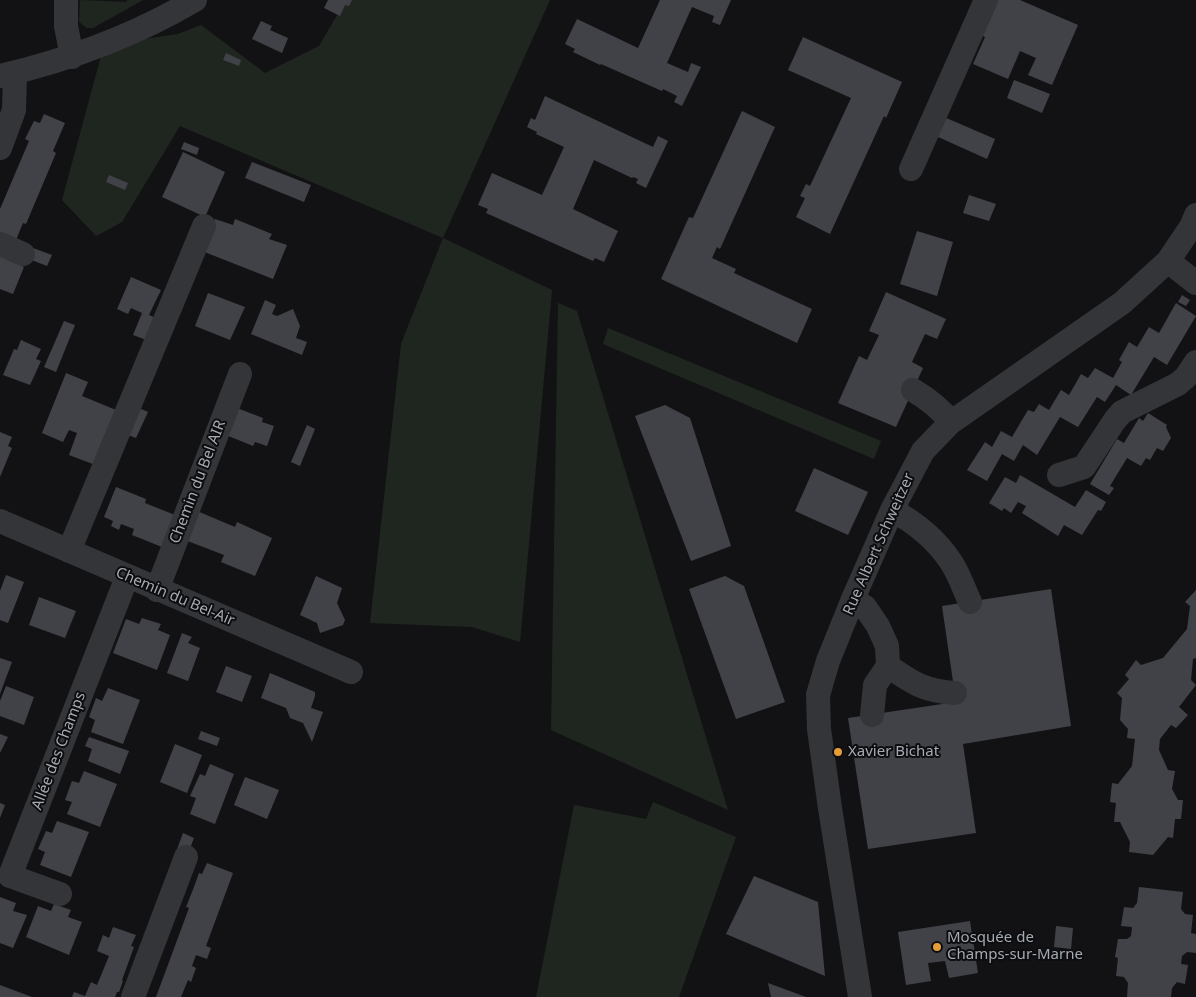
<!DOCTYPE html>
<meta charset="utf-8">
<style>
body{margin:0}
canvas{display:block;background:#121214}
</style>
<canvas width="1196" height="997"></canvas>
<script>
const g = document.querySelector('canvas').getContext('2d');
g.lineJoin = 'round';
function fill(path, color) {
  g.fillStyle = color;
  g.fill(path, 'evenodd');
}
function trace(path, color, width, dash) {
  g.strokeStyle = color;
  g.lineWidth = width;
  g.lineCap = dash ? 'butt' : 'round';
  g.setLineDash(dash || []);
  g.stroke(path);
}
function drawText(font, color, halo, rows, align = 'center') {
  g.font = font + ' "Noto Sans",sans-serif';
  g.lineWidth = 4;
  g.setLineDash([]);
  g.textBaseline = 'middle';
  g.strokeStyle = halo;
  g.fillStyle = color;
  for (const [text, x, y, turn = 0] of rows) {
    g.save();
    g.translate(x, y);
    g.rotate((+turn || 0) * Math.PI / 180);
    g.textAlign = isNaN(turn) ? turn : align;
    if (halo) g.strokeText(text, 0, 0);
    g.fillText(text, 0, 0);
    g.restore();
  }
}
const green = new Path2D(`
 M80,0L126,2L127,0H143L93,28H87L79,22Z
 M346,0H550L443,238L552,290L520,642L472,627L370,623L401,344L443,238L180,126L122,222L96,236L62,200L104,45L178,34L201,25L265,73L319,46Z
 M558,303L577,311L728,810L551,730Z
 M608,328L881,441L874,459L603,344Z
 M653,802L736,837L679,997H536L574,805L646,819Z`);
const building = new Path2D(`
 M328,0H352L349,6L345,5L340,16L324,8Z
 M660,0H731L720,25L712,22L714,16L692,7L667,63L688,72L691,63L701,67L682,106L674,102L677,96L663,89L662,91L601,64L600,65L573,52L575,49L565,44L577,19L638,48Z
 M996,0H1020L1078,25L1052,85L1028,75L1036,58L1020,51L1008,79L973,64L985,37L980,34Z
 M261,21L272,26L270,30L288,38L282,53L252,39Z
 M803,37L902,82L886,118L884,116L830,234L796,217L805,198L800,196L806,184L810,186L851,98L788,70Z
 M226,53L241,60L239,66L223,60Z
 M1014,80L1050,94L1042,113L1007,98Z
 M545,96L653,147L658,136L668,141L646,188L636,183L638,179L633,177L632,178L594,160L573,209L618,231L604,262L595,258L593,261L486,213L488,209L478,205L492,173L542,195L564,147L536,134L537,132L527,127L531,118L535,120Z
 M742,111L775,127L720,249L717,247L712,258L736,269L734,273L812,309L797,343L661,279L689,217L693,218Z
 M44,114L65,123L53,151L56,153L26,224L23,223L16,240L0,234V209L29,141L25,139L34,121L40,123Z
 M944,117L995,139L987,159L936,136Z
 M184,142L199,148L197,155L181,149Z
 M183,152L225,172L205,217L162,197Z
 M252,162L311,185L304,202L245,178Z
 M109,175L128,183L125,190L106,182Z
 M969,195L996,204L989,221L963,213Z
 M215,219L233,225L235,219L272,234L269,239L287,245L273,279L202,251Z
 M917,231L953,242L937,296L900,284Z
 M33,248L52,255L47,266L29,259Z
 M0,256L24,267L13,294L0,289Z
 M131,277L161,290L149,315L158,319L149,341L133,335L142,313L131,308L128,314L117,309Z
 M886,292L946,319L937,339L925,334L912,362L923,368L896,427L838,403L859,356L867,360L879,335L869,331Z
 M208,293L245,307L230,340L195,326Z
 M1182,295L1190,300L1186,306L1178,302Z
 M265,300L276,305L272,314L277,316L293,309L300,326L296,338L307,342L302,355L251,334Z
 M1176,303L1196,316L1167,365L1154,357L1131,395L1116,385L1105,402L1097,397L1078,427L1060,417L1037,455L1023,445L1014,461L1002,454L987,481L967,470L985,442L992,447L1001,431L1012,437L1028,410L1034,412L1039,404L1049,410L1061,390L1069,395L1081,374L1088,378L1095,368L1113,378L1122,362L1119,360L1129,342L1137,347L1149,327L1159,333Z
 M64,321L75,325L56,372L44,367Z
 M21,340L41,349L36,359L41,361L30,385L3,375L14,349L17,350Z
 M66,373L88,382L82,396L121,412L98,466L69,455L77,433L69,430L63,442L42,433Z
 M665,405L690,418L731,546L691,561L635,416Z
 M139,408L148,412L136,438L128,435Z
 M237,408L263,418L262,422L274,426L267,446L255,442L253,446L226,435Z
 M1148,413L1167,425L1166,427L1171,438L1163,451L1157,448L1150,460L1146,458L1141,466L1127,458L1110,486L1114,488L1109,495L1090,484L1117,439L1124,443L1139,418L1143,421Z
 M307,425L315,429L300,466L291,462Z
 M0,432L12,437L8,446L12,448L0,477Z
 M814,468L868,492L848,535L795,511Z
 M1020,475L1075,507L1086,490L1106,502L1101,511L1098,510L1082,535L1064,525L1058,536L1022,513L1026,506L1018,502L1011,513L1004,508L1002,511L989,503L1005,477L1016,483Z
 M116,487L146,499L145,503L180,517L167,549L132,535L134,529L121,524L119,530L111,526L113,521L104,517Z
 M197,511L235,527L237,522L272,538L255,576L221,562L224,555L185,540Z
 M6,575L24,582L8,623L0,620V591Z
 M316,576L342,588L337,603L345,620L343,625L320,633L317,623L300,615Z
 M725,576L744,586L785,702L736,719L689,589Z
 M1051,589L1071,726L963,744L976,833L868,849L848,718L956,702L942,606Z
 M1196,590V658L1193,659L1191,680L1196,685L1179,707L1188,715L1176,728L1171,725L1160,739L1159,750L1168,770L1175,771L1172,789L1178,800H1183L1181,819H1175L1173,838L1168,837L1153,855L1129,852L1130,842L1120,822H1114L1116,803L1110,802L1112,783L1118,784L1132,766L1135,739L1127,738L1128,729L1120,720L1122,698L1117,693L1129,679L1125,675L1136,660L1141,665L1163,658L1187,629L1190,606L1185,602Z
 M39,597L76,611L65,638L29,625Z
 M142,618L161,624L158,630L170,635L157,670L113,653L126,619L139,624Z
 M182,633L192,637L188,643L200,648L188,681L167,673Z
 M0,658L12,662L0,694Z
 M226,666L252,676L242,702L216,692Z
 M270,673L315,692V696L311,708L323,712L312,742L303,723L290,718L286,708L261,698Z
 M6,686L34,697L24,725L0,716V701Z
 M108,688L140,700L123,744L91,732L95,720L89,717L96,698L102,701Z
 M201,731L220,738L217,746L198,739Z
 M0,734L8,737L0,753Z
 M89,737L129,751L120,774L88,761L92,749L85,746Z
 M175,744L202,755L187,793L160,782Z
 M210,764L234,774L215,824L190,814L196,798L190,796L200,774L205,776Z
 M84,771L117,784L100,827L67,814L72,802L65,800L72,781L79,783Z
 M245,777L279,790L267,819L234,805Z
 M0,803L5,805L0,818Z
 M57,821L89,832L71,877L40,865L45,852L38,849L46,831L52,833Z
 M183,833L194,838L187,856L176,852Z
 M207,863L233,873L206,946L211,948L207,959L196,955L192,966L196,968L191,982L188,980L181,997H156L189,908L186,907L194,887L199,873L202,874Z
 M754,876L818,902L825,976L726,934Z
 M1139,887L1183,892L1181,909L1185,914L1193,915L1191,933L1196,934V953L1187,952L1182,956L1181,964L1188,965L1185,984L1177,982L1172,988L1171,997H1127L1128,983L1124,977L1116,976L1118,958L1115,957L1118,939H1127L1131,936L1132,927L1121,926L1124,907L1133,908L1137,903Z
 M0,897L16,903L13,911L27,915L13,948L0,943Z
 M54,904L71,910L68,917L82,922L69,955L26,937L38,906L51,911Z
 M970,921L978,973L949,978L945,961L928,963L931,981L906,985L898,932Z
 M1056,926L1073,928L1071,949L1054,947Z
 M113,927L136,935L131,946L134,947L122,980L123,981L119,992H117L115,997H72L74,992L85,996L91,982L97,985L109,956L97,951L103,935L109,938Z
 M768,983L806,997H771Z
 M0,985L32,997H0Z`);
const minor = new Path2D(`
 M66,0V26L72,57
 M0,76C69,60 134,36 195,0
 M0,148L14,110L15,73
 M911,169L986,0
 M0,244L23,254
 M1168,261L1196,283
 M913,390C928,399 940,408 951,422
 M1059,475L1084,467L1115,420L1122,412L1178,384L1186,377L1196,362
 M892,510C916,523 936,539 951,562C959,574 964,589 970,602
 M0,521L351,672
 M69,551L204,226
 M157,590L240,374
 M853,599L865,607L878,626L887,646L888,666L875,685L872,715
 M888,666C913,683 924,691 955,693
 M60,894L10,876L127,577
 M133,997L186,857
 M860,997L830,808L819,729L818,695L828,661L853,599L892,510L923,451L950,423L1122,303L1168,261L1191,227L1196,215`);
const markers = [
 [838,752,5,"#e69d38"],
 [937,947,5,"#e69d38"]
];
const streetNames = [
 ["Chemin du Bel AIR",198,482,-69],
 ["Rue Albert Schweitzer",879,544,-66],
 ["Chemin du Bel-Air",175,597,23],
 ["Allée des Champs",59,751,-69]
];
const poiNames = [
 ["Xavier Bichat",848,752],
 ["Mosquée de",947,938],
 ["Champs-sur-Marne",947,955]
];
fill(green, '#1f261f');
fill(building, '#414247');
trace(minor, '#333538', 24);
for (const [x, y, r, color] of markers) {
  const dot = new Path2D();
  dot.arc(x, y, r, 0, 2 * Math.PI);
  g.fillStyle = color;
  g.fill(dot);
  trace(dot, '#0d0d0f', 2);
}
drawText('15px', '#a4aab3', '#0d0d0f', streetNames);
drawText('15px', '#a4aab3', '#0d0d0f', poiNames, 'left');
</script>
